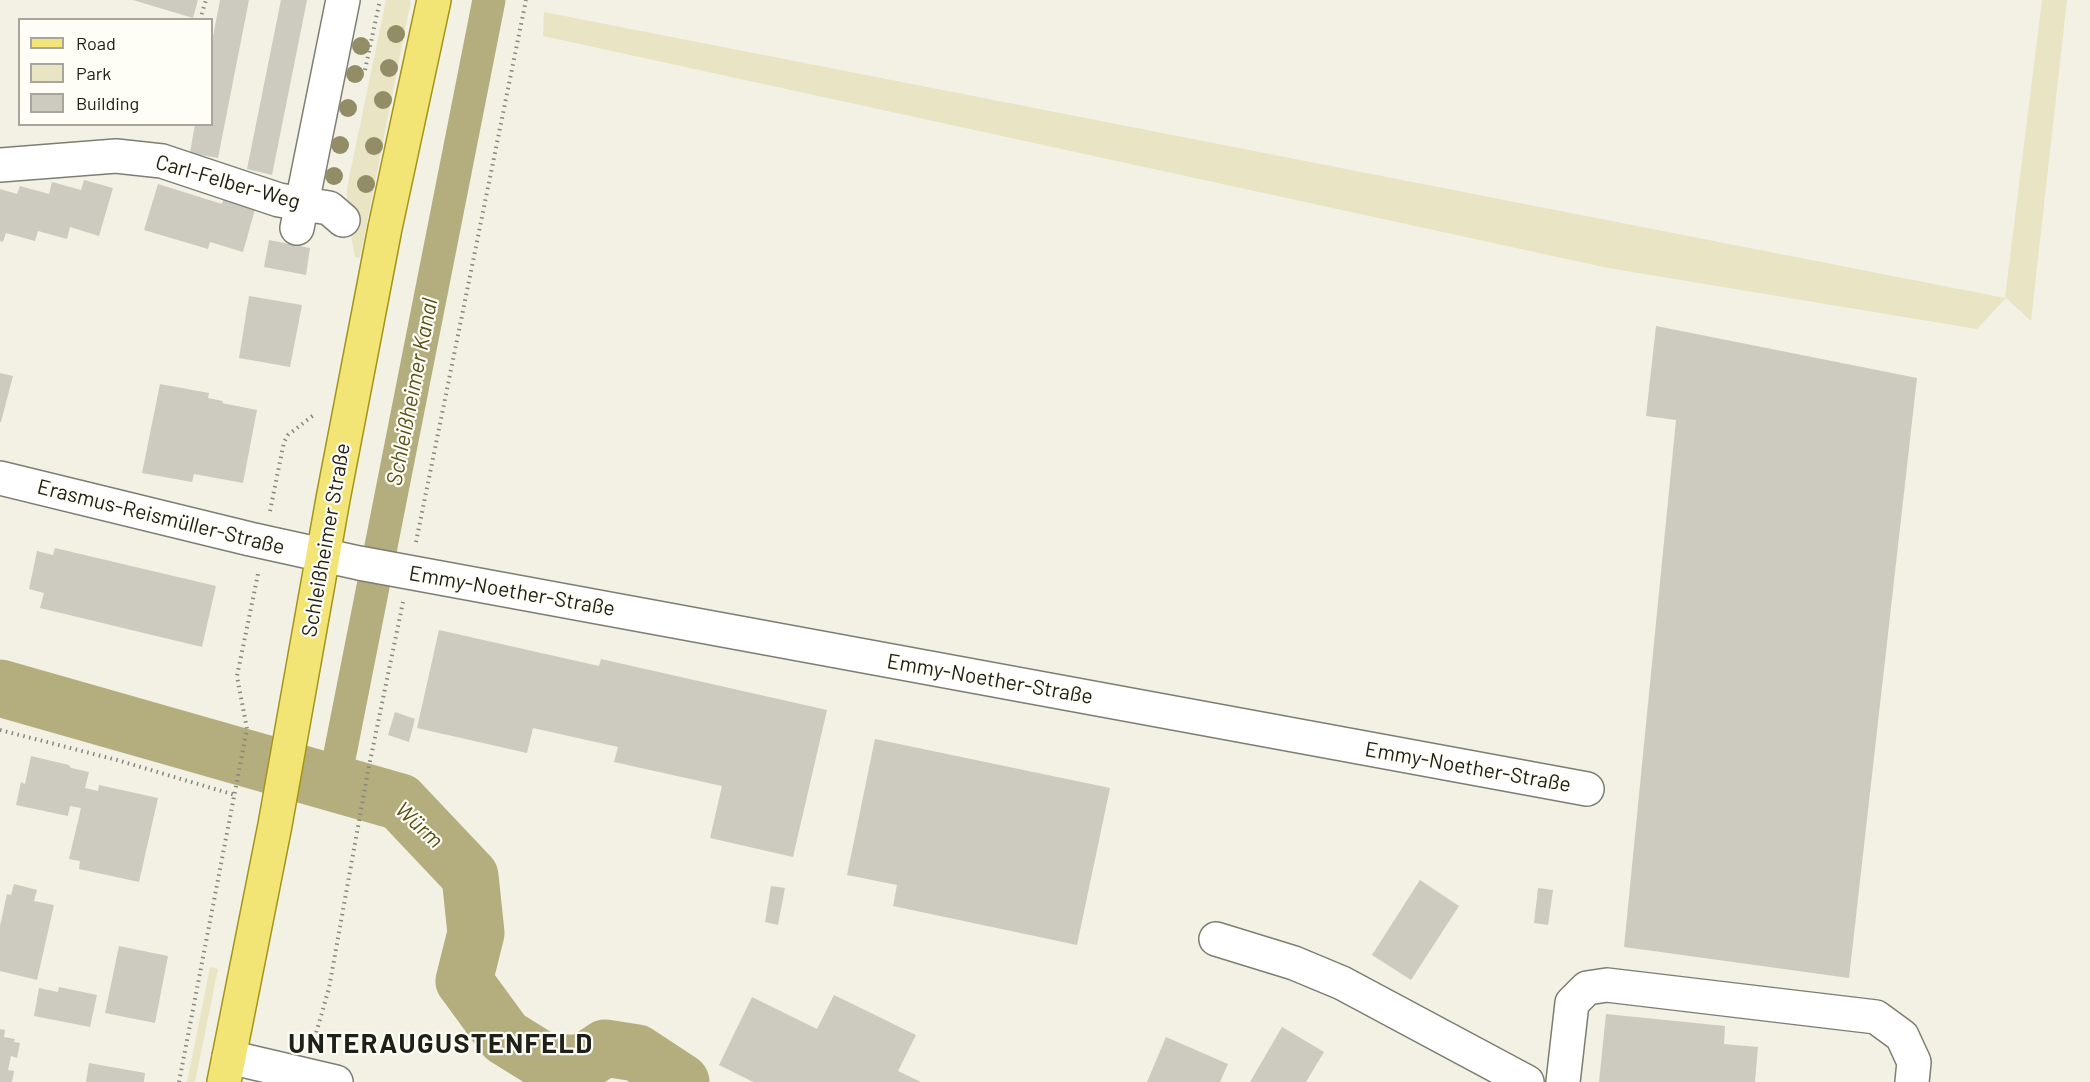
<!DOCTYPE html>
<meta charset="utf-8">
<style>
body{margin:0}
#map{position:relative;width:2090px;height:1082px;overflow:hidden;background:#f2f1e4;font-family:Barlow,sans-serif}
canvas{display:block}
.legend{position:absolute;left:18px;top:18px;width:195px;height:108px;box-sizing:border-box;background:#fffef6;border:2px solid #a6a59e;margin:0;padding:8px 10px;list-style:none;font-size:18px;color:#20201b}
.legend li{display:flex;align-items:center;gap:12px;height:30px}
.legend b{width:30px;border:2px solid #a6a59e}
</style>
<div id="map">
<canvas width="2090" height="1082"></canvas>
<ul class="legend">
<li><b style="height:8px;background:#f2e475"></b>Road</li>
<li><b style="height:16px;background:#e8e4c4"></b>Park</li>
<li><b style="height:16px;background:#cdcbbf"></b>Building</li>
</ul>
</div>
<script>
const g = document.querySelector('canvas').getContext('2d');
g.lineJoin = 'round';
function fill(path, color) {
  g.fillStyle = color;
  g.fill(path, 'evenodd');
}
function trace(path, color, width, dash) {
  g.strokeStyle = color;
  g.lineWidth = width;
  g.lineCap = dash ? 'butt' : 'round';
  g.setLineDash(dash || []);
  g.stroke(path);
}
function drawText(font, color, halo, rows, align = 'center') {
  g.font = font + ' Barlow,sans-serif';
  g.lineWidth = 4.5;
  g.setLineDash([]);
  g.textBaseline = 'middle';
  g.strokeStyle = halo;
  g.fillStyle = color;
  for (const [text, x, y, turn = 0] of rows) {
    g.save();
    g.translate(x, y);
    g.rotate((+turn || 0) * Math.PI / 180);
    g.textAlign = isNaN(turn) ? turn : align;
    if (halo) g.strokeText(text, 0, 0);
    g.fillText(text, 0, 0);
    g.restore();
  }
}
const green = new Path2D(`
 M386,0H411L360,258L355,257L347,215V188Z
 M2042,0H2067L2031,321L2006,298L1977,329L1608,268L543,36L544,12L2005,298Z
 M210,967L218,969L195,1082H187Z`);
const canal = new Path2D(`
 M334,784L489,0`);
const river = new Path2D(`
 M0,688L400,802L470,876L476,933L464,981L505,1037L547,1063H582L605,1048L637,1053L681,1082`);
const building = new Path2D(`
 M133,0H198L193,18Z
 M220,0H249L218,158L190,153L195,124H212V42Z
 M281,0H307L272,175L247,169Z
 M84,180L113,188L99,236L70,227L67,239L38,231L35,241L6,233L3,242L0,241V189L17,194L20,186L49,194L52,182L81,190Z
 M158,184L222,204L224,196L256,206L243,252L210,242L208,249L144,230Z
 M269,240L310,248L306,275L264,267Z
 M249,296L302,305L290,367L239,358Z
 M1656,326L1917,378L1849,978L1624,947L1676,420L1646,416Z
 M0,373L13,376L1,422H0Z
 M160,384L209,393L208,398L223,401L222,403L257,410L243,483L194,474L192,482L142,473Z
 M55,548L216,586L202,647L40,608L44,593L29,589L37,551L53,555Z
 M439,630L599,666L601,659L827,710L793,857L710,838L722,786L614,762L618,747L533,728L527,753L417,728Z
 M395,712L415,719L409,742L388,735Z
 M875,739L1110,788L1077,945L893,906L897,885L847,875Z
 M31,756L69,765L71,768L89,772L85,788L98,791L99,785L158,798L139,882L79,869L80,861L69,859L81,808L70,806L68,816L16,805L21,782L25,784Z
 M1420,880L1459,906L1411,980L1372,955Z
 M14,884L37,890L34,901L54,905L37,980L0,971V926L7,894L11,895Z
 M771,886L785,888L778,925L765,922Z
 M1538,888L1553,890L1548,925L1534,923Z
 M119,946L168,956L155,1023L105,1013Z
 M59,987L97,995L90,1027L34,1016L39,988L58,992Z
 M834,995L916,1035L898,1071L921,1082H753L719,1065L752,997L817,1029Z
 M1606,1014L1725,1026L1724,1044L1758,1047L1755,1082H1599Z
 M1282,1027L1324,1052L1306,1082H1250Z
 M0,1029L5,1030L4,1037L15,1039L14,1042L20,1043L17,1058L11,1056L8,1070L14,1071L12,1082H0Z
 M1166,1037L1228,1064L1220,1082H1147Z
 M89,1063L145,1073L144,1082H86Z`);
const path = new Path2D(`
 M200,20L206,0
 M365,70L380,0
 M270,511L284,442L288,435L315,414
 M416,542L526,0
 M0,730L117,760L235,795
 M313,1044L329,988L368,771L403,602
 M179,1082L247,729L237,676L258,574`);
const minor = new Path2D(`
 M0,165L116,156L162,161L279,200L329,208L343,220
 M297,228L343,0
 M0,478L250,539L359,563L1587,789
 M1216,939L1294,963L1342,983L1527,1082
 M229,1057L336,1082
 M1563,1082L1572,1003L1587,988L1607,985L1876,1017L1902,1036L1914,1062L1912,1082`);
const major = new Path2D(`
 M224,1082L275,825L333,499L385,228L434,0`);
const trees = [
 [396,34],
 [361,46],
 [389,68],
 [355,74],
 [383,100],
 [348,108],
 [340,145],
 [374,146],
 [334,176],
 [366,184]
];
const streetNames = [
 ["Carl-Felber-Weg",228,182,16],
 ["Erasmus-Reismüller-Straße",161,517,14],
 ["Schleißheimer Straße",326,540,-80],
 ["Emmy-Noether-Straße",512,591,10],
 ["Emmy-Noether-Straße",990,679,10],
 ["Emmy-Noether-Straße",1468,767,10]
];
const waterNames = [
 ["Schleißheimer Kanal",412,392,-79],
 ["Würm",419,825,43]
];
const districtNames = [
 ["UNTERAUGUSTENFELD",441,1044]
];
fill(green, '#e8e4c4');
trace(canal, '#b4ad7e', 33);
trace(river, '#b4ad7e', 57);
fill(building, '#cdcbbf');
trace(minor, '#7e7d72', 36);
trace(major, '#a3941a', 36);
trace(path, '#88887f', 4, [1.5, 4.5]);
trace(minor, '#fff', 33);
trace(major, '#f2e475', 33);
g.fillStyle = '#928d67';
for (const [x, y] of trees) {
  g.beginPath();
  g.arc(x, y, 9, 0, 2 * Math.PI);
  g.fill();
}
drawText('21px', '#20201b', '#fffef6', streetNames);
drawText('italic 22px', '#595119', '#fffef6', waterNames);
g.letterSpacing = '1.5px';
drawText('bold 27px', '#20201b', '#fffef6', districtNames);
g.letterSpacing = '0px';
</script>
